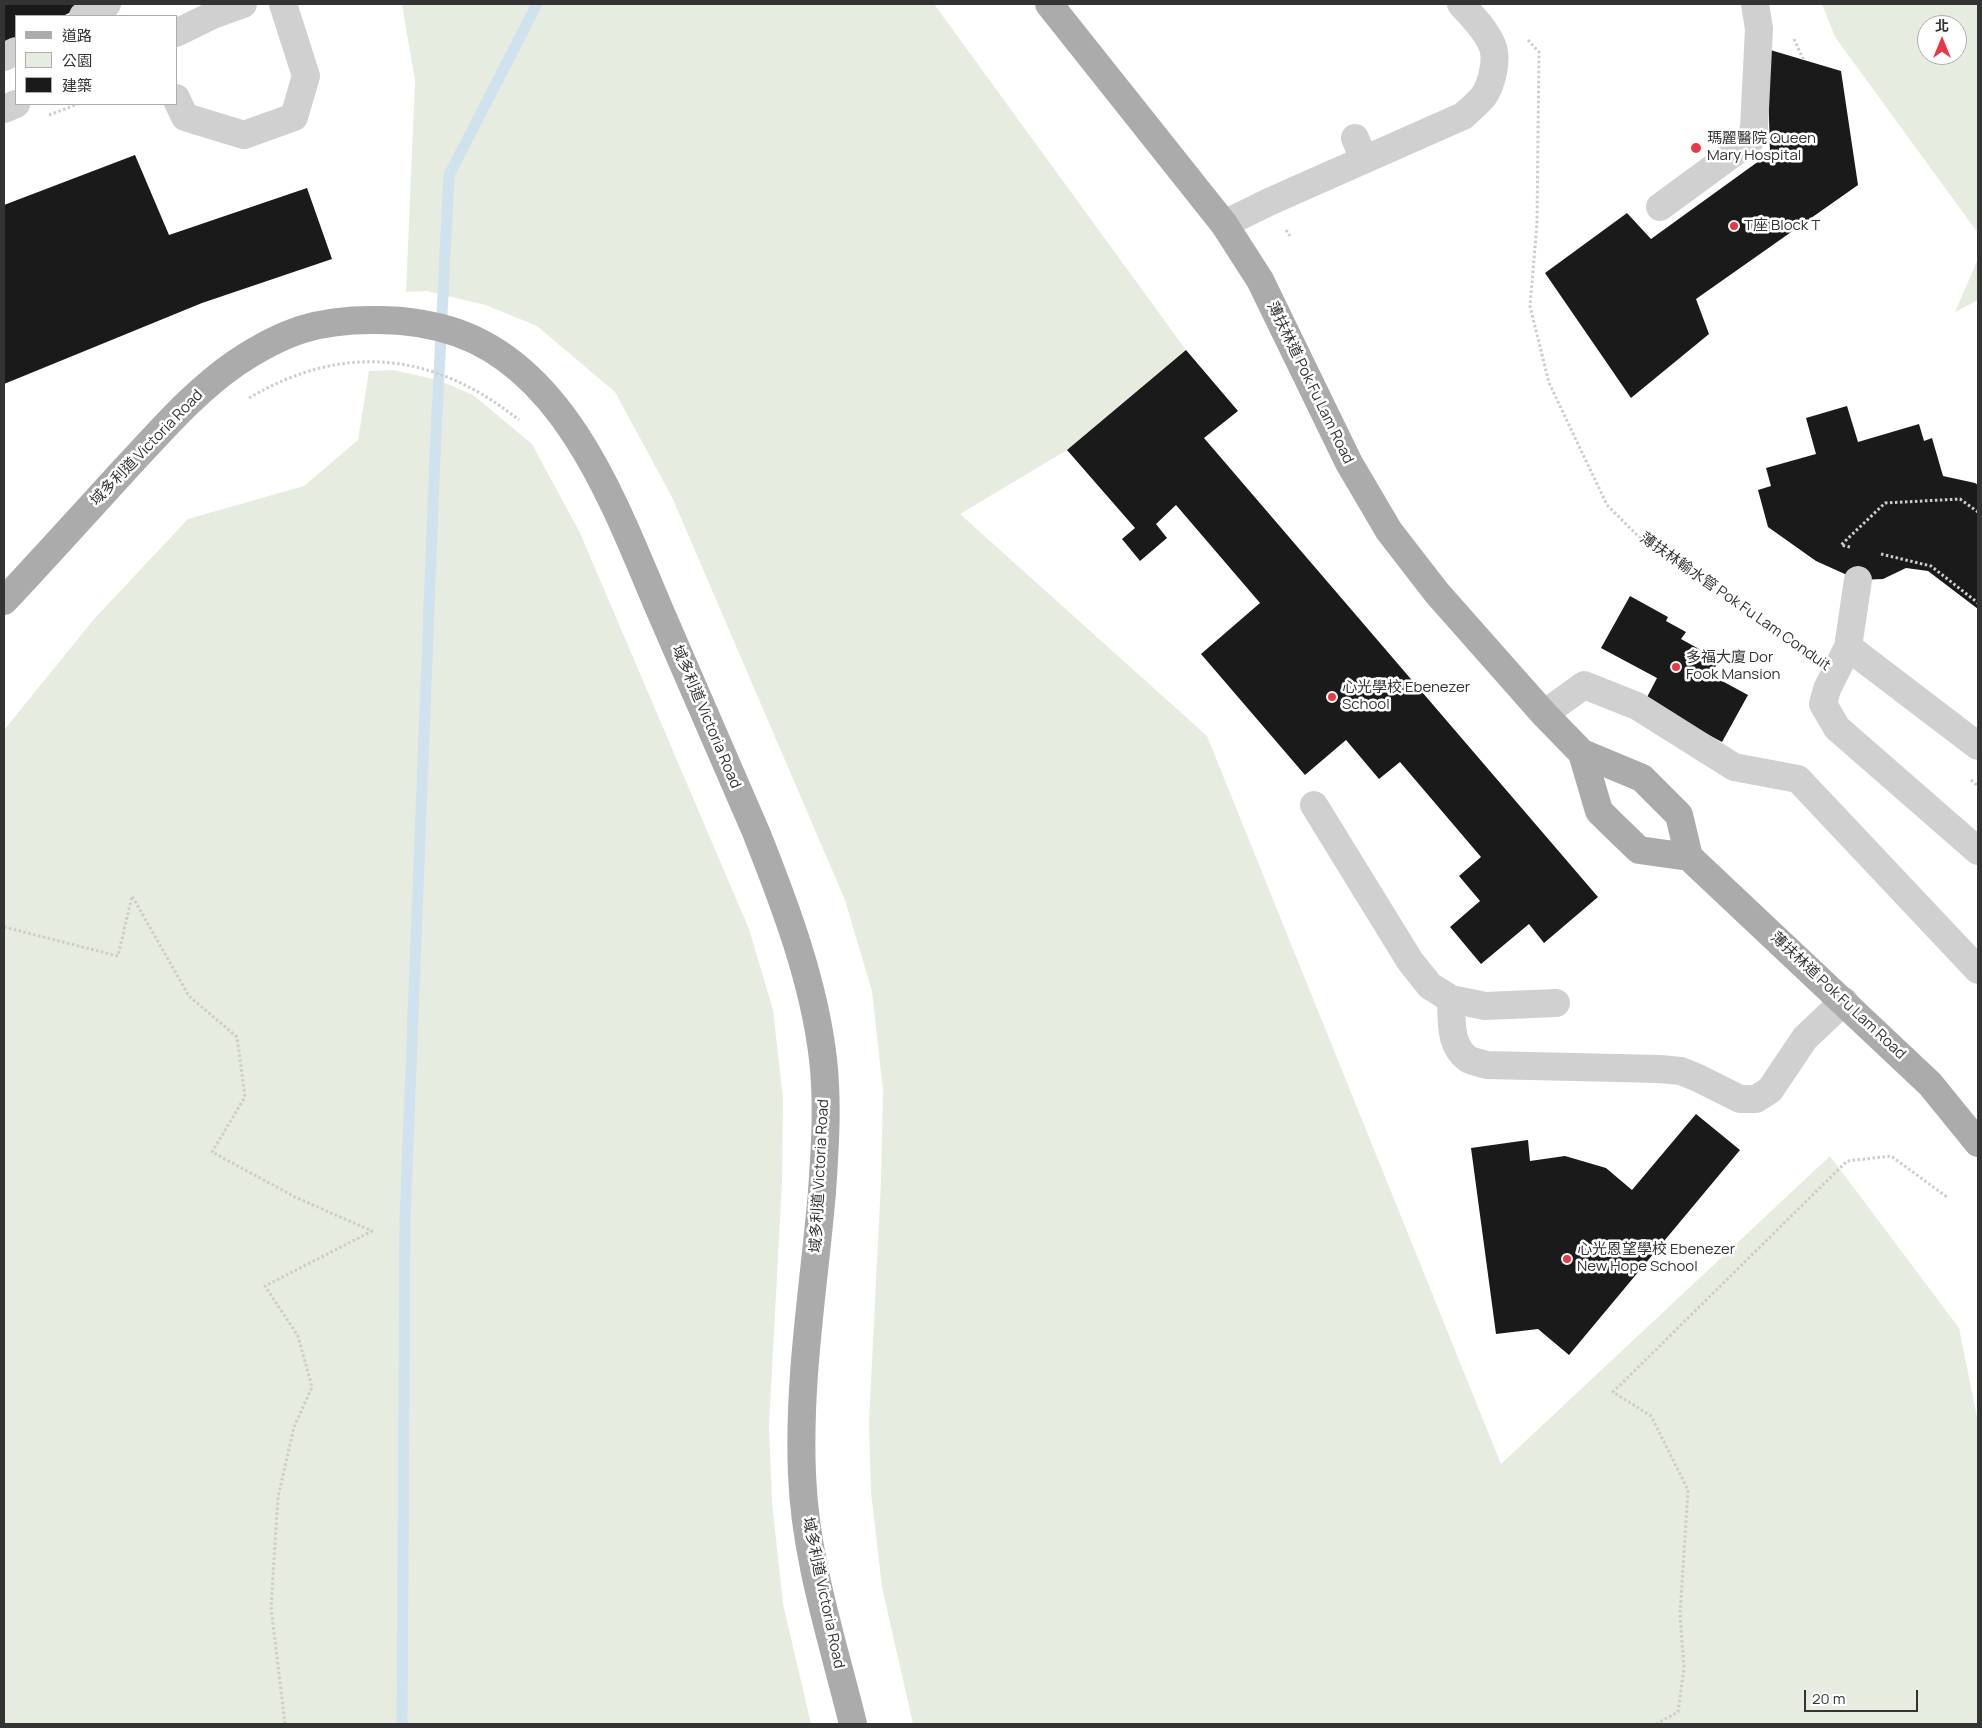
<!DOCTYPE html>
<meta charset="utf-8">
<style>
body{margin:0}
#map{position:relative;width:1982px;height:1728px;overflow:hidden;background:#fff;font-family:Manrope,"Noto Sans TC",sans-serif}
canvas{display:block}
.frame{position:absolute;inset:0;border:5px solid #333;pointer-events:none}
.legend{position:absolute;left:15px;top:15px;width:162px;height:90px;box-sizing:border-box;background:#fff;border:1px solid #adadad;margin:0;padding:6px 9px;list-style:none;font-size:15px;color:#333}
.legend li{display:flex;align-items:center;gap:10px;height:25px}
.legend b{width:25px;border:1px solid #adadad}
.north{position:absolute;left:1917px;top:15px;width:50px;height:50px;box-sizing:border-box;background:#fff;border:1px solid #adadad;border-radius:50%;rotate:0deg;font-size:14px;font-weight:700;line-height:20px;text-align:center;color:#333}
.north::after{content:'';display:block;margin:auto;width:18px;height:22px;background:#e63946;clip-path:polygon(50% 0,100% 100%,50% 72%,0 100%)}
.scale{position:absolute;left:1804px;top:1690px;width:114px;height:22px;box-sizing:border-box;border:2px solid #333;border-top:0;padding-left:6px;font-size:15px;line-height:18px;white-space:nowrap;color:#333;-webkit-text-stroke:4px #fff;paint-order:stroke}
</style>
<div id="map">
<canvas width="1982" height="1728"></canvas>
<div class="frame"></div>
<ul class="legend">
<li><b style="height:6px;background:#ababab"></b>道路</li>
<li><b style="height:14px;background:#e6ecdf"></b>公園</li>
<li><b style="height:14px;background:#1a1a1a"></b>建築</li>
</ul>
<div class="north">北</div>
<div class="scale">20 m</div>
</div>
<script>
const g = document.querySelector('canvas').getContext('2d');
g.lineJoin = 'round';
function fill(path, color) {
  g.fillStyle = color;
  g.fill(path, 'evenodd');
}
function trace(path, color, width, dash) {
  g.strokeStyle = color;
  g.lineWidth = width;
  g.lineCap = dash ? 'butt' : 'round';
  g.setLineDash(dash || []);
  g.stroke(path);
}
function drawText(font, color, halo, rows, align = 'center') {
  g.font = font + ' Manrope,"Noto Sans TC",sans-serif';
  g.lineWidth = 5;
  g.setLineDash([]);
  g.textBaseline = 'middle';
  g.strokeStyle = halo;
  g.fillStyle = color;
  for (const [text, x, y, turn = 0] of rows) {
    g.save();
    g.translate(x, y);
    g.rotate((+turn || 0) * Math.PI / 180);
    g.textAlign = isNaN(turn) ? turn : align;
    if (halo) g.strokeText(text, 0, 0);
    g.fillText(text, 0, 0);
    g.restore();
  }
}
const green = new Path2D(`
 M402,4H934L1186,350L1067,450L960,514L1207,736L1501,1464L1830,1156L1959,1328L1978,1422V1724H913L882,1587L871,1492L869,1421L881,1181L883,1091L872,991L845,900L672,497L615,392L537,326L486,305L426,291L406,292L415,81Z
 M1822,4H1978V233L1835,37ZM1927,25H1957V55H1927Z
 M1978,259V300L1955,312Z
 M393,370L438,380L473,395L532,444L580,533L749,929L773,1010L783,1099L782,1183L769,1425L772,1502L783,1604L811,1724H4V730L95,618L188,519L304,486L358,440L369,371Z`);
const stream = new Path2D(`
 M402,1724L405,1220L435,455L449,175L537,4`);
const building = new Path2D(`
 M4,4H87L63,16H16V41L4,48Z
 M1767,49L1841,71L1858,185L1696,299L1709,334L1631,398L1545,273L1627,213L1651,239L1770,153Z
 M135,155L169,235L307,188L332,259L202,303L4,384V205Z
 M1186,350L1238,411L1204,438L1598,897L1544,943L1529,924L1481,964L1450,927L1480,901L1459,876L1481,857L1400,762L1379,779L1346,740L1305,775L1201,654L1260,603L1176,505L1156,524L1167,538L1140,561L1122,539L1135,528L1067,450Z
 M1847,406L1858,442L1919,424L1924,441L1932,438L1943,476L1975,483L1978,485V609L1928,571L1906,568L1883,579L1858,580L1816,561L1768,527L1758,490L1771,486L1766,468L1816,454L1806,418Z
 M1630,596L1668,617L1666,621L1686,632L1681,639L1719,660L1711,675L1748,695L1722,742L1645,701L1657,678L1601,648Z
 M1696,1114L1740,1150L1569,1355L1538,1329L1496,1334L1471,1148L1528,1140L1530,1161L1565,1156L1606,1168L1632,1190Z`);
const path = new Path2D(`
 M1794,39L1804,61
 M1528,40L1539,52L1537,224L1530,306L1549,383L1607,505L1638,536L1808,650
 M49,115L78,104
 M1286,230L1290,236
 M249,398C344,342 434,352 519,420
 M1850,547L1841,545L1885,503L1960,499L1978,512
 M1881,554L1931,566L1978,603
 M1971,780L1978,786
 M4,927L118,956L132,896L189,996L237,1037L245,1097L212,1152L295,1197L372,1231L265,1286L298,1336L312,1387L294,1427L278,1497L271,1607L285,1724
 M1656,1724L1678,1712L1684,1668L1680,1615L1688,1490L1651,1416L1613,1392L1847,1161L1891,1156L1947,1197`);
const minor = new Path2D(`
 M83,16L107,4
 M176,33L215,14L243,4
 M4,57L16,51
 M176,98L185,117L244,135L294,117L306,76L283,4
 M4,109L16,104
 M1355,138L1364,160
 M1660,207L1750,141L1754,128L1759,29L1755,4
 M1224,224L1271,201L1463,116C1470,110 1477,104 1483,97C1492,85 1498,58 1492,45C1485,29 1472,16 1461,4
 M1858,580L1848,647L1827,689L1823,704L1837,728L1978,851
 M1848,647L1978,746
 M1544,714L1584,685L1637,706L1734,767L1798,779L1978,970
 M1314,805L1410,961L1430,986L1451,999L1485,1006L1556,1003
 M1451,999C1452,1021 1449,1045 1468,1059C1473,1062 1481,1063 1487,1065L1660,1069L1681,1071L1698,1078L1740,1099H1756L1770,1090L1805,1038L1844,1001`);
const major = new Path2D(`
 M1049,4L1224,224L1260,280L1349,463L1389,531L1437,593L1544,714L1582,753L1642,778L1679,815L1689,857L1930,1084L1978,1143
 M4,601C45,557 86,512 126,468C161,431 194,392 236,363C284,331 319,319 378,320C404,320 432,324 458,333C570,373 618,513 661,613C692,686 724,759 756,832C785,905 814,981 823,1059C828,1103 825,1148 822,1192C814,1286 798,1379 802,1474C805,1559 833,1642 853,1724
 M1582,753L1599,811L1612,824L1639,850L1689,857`);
const markers = [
 [1696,148,6,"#e63946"],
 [1734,226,5,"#e63946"],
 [1676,667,5,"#e63946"],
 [1332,697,5,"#e63946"],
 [1567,1259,5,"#e63946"]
];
const poiNames = [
 ["瑪麗醫院 Queen",1707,139],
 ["Mary Hospital",1707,156],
 ["T座 Block T",1744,226],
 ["多福大廈 Dor",1686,658],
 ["Fook Mansion",1686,675],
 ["心光學校 Ebenezer",1342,688],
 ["School",1342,705],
 ["心光恩望學校 Ebenezer",1577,1250],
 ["New Hope School",1577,1267]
];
const streetNames = [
 ["薄扶林道 Pok Fu Lam Road",1310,383,64],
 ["域多利道 Victoria Road",147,448,-46],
 ["薄扶林輸水管 Pok Fu Lam Conduit",1735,602,35],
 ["域多利道 Victoria Road",706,717,67],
 ["薄扶林道 Pok Fu Lam Road",1838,996,43],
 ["域多利道 Victoria Road",820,1176,-87],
 ["域多利道 Victoria Road",823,1593,78]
];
fill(green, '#e6ecdf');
trace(stream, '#cfe2ee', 11);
fill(building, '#1a1a1a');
trace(path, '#cdcdcd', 3, [2.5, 2.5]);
trace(minor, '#d0d0d0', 28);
trace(major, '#ababab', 28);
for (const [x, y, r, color] of markers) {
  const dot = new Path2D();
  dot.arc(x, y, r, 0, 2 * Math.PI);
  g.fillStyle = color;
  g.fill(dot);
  trace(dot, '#fff', 2);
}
drawText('15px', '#333', '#fff', poiNames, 'left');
drawText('15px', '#333', '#fff', streetNames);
</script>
